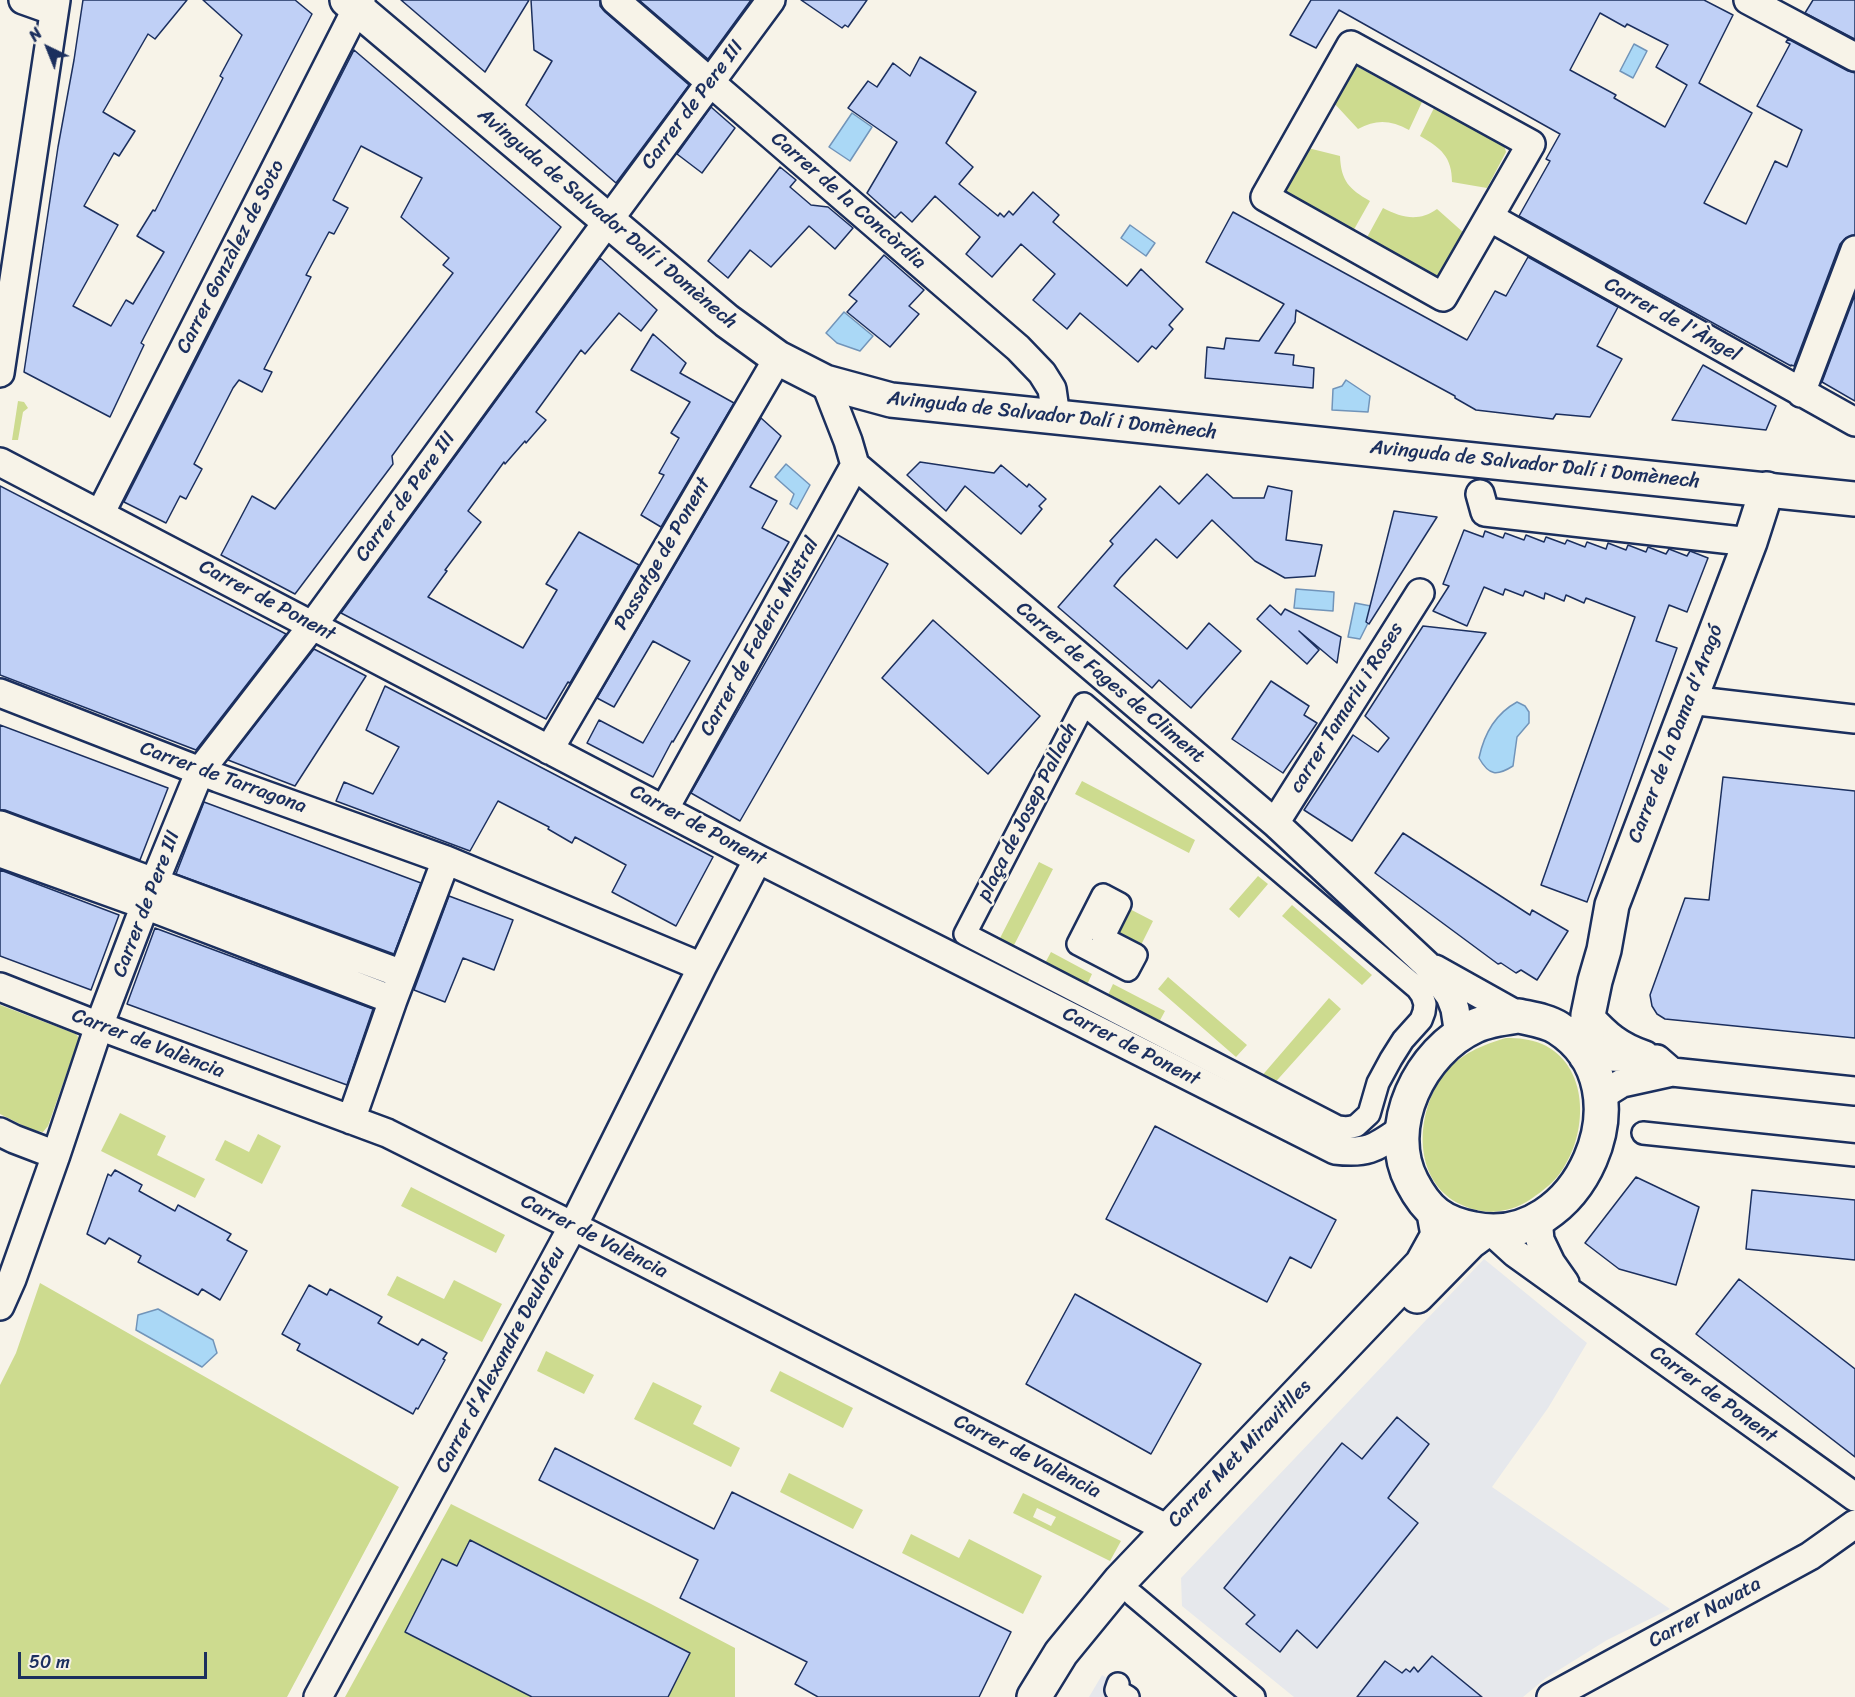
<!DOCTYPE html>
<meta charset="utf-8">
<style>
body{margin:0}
#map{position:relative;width:1855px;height:1697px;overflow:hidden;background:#f7f3e8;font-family:Sriracha,sans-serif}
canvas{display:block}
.north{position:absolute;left:18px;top:18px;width:60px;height:60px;-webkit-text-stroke:4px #f7f3e8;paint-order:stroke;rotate:317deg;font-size:16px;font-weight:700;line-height:24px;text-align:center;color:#1b2f5e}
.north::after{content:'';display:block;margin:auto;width:21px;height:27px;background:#1b2f5e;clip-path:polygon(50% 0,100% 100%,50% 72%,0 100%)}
.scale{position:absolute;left:18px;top:1652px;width:189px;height:27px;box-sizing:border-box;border:3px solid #1b2f5e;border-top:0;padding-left:8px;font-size:18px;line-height:21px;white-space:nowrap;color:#1b2f5e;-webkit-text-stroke:4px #f7f3e8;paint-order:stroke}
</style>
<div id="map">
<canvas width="1855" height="1697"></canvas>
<div class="north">N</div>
<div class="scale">50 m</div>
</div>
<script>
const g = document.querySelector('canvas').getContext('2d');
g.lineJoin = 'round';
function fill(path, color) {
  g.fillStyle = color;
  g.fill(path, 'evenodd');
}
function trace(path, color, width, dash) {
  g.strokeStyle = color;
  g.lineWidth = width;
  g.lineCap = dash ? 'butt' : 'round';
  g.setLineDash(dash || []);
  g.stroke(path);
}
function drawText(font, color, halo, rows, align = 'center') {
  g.font = font + ' Sriracha,sans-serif';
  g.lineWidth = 5;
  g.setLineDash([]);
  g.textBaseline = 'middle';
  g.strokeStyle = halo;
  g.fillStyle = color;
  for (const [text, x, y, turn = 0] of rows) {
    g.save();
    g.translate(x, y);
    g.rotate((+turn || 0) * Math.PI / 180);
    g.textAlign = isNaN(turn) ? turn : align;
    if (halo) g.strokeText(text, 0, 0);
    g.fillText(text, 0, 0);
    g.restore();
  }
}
const built = new Path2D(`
 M1484,1259L1587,1343L1548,1408L1492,1487L1670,1609L1607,1640L1546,1678L1523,1697H1294L1182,1606L1181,1578Z
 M1102,1675L1141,1697H1089Z`);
const green = new Path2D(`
 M1354,67H1358L1422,102L1409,130C1391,120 1376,119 1358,129L1333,102L1350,70Z
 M1434,108L1504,145L1506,152L1487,188L1452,182C1452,157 1441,148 1420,136Z
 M1308,148L1340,156C1341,181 1349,189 1370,201L1352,233L1286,194V190Z
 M1383,208C1402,218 1419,222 1437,209L1464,233L1442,275L1438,278H1433L1365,241Z
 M18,401L24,402L28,408L23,412L18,440H12Z
 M1082,781L1195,840L1189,853L1075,794Z
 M1039,862L1053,869L1012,949L998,942Z
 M1258,876L1268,884L1239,918L1229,909Z
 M1120,904L1153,921L1136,955L1103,938Z
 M1292,905L1372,975L1362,985L1282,916Z
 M1051,952L1092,974L1086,987L1044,965Z
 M1168,977L1247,1045L1236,1057L1158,989Z
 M1113,984L1165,1011L1158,1024L1107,997Z
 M1329,998L1341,1009L1271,1087L1260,1078Z
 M0,1005L76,1034L79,1038L48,1126L43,1132L32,1130L0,1114Z
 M1506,1038C1519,1038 1530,1039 1542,1044C1589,1065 1588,1130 1564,1167C1556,1181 1544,1190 1531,1199C1510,1213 1485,1216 1462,1205C1411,1182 1415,1113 1444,1074C1460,1054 1482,1045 1506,1038Z
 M120,1113L166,1136L157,1155L205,1179L195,1198L101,1151Z
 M258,1134L281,1146L262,1184L215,1160L225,1140L249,1152Z
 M411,1187L505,1235L496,1253L401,1206Z
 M397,1276L444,1299L454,1280L502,1304L482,1342L387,1295Z
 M40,1283L399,1487L287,1697H0V1385L16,1353Z
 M546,1351L594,1375L584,1394L537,1371Z
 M780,1371L853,1408L843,1428L770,1391Z
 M653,1382L702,1406L693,1424L740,1448L731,1467L634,1419Z
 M789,1473L863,1510L853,1529L780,1492Z
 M1023,1493L1121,1541L1110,1561L1013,1513ZM1037,1508L1056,1517L1051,1526L1033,1517Z
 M451,1504L651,1604L735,1648V1697H345Z
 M911,1534L959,1558L969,1539L1042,1576L1023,1614L902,1553Z`);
const water = new Path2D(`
 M1634,44L1647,51L1633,78L1620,71Z
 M852,113L872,127L850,161L829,147Z
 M1130,225L1155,243L1146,256L1121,238Z
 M844,312L873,336L860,351L837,343L826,333Z
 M1346,380L1370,396L1368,412L1332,410L1333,389L1342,386Z
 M786,464L810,485L797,509L790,504L794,494L775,477Z
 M1296,589L1334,592L1333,611L1294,608Z
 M1355,603L1376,607L1360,639L1348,637Z
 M1517,702L1525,706L1529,712V723L1517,737L1513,766C1497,776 1489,776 1479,758C1484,734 1495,714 1517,702Z
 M158,1309L213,1340L217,1353L202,1367L136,1330L138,1315Z`);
const building = new Path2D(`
 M83,0H187L155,39L148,34L103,112L135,131L119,156L114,153L84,206L118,225L73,306L111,326L126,300L133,304L164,252L137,236L153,210L155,211L223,78L220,76L242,35L203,0H295L312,14L141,343L144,345L110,417L24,372L58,147L74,60Z
 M401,0H529L485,72Z
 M531,0H600V6L605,12L689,85L616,183L526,105L552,61L534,50Z
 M639,0H751L708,59Z
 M801,0H867L848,27L845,25L842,28Z
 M1311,0H1704L1733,15L1699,83L1752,113L1704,203L1746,224L1775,161L1787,167L1802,130L1757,106L1790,44L1786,42L1788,39L1848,71L1855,73V235L1846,238L1840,244L1794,366L1791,365V366L1519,216L1550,161L1546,159L1560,134L1339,10L1316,48L1290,35ZM1600,13L1625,27L1627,24L1668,45L1656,67L1687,85L1665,127L1614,98L1616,95L1570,70Z
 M1813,0H1855V39L1805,13Z
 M354,50L561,227L400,445L392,456L393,464L295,594L221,555L252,496L275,509L453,273L443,265L449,258L401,217L422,178L361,146L333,200L348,208L334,234L329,232L306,275L311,277L264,369L272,372L262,392L239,380L233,388L194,464L202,469L186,499L180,496L166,523L124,502Z
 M920,57L976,92L946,143L973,167L959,184L998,216L1000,213L1004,217L1009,211L1013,215L1033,192L1059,215L1053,222L1127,286L1141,269L1183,309L1169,325L1173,329L1156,349L1152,346L1138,362L1080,313L1067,329L1033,300L1055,274L1021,244L992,277L966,254L980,237L935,196L912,222L901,212L895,218L867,193L897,142L848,108L868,81L877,87L893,63L910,76Z
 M711,107L735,128L702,173L677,154Z
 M780,167L796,180L790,187L811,205L828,207L853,228L835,249L809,226L771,267L750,250L728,278L708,261Z
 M1233,212L1467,340L1495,291L1506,296L1528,257L1618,307L1597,346L1622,359L1590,417L1556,414L1553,419L1476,410L1455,398V396L1296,310L1295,322L1275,353L1294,355L1293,365L1314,368L1313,388L1205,378L1207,347L1224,349L1226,338L1259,341L1284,304L1206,262Z
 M884,255L924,290L909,306L919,314L890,347L847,312L857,301L849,295Z
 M600,258L657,310L641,331L619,313L585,354L581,350L536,412L546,420L526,443L525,441L505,464L504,462L468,511L481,522L445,570L447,571L428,597L523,648L557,590L546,584L579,532L639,565L570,683L568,682L546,719L341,613Z
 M1855,295V401L1822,382Z
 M653,334L686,363L680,373L734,403L661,527L641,515L664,475L659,473L679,438L671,433L690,402L631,370Z
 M1703,365L1776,406L1766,430L1672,420Z
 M761,418L781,436L750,487L777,501L762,528L789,542L673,742L672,741L653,777L587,743L599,720L643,743L690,661L653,641L614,707L597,698Z
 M920,462L994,473L1001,465L1027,487L1029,484L1046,499L1039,506L1042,509L1021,534L965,486L946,511L907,475Z
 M1207,474L1233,498H1264L1268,486L1292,491L1286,540L1322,545L1315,576L1285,578L1255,561L1212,520L1177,558L1156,539L1120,578L1114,586L1187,649L1209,623L1241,651L1191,708L1159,680L1152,688L1058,607L1113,544L1110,541L1160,486L1179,504Z
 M0,486L286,634L196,750L0,675Z
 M1394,511L1437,517L1369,624L1366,622Z
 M1464,530L1483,537L1485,531L1503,538L1505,533L1524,540L1526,535L1544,542L1546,537L1565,544L1567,540L1585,547L1587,542L1606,549L1608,543L1626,550L1628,545L1646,552L1648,547L1666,554L1669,549L1687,556L1690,551L1708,558L1687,612L1669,605L1656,641L1677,648L1587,902L1541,885L1635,617L1586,598L1584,603L1566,595L1564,601L1545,593L1544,599L1525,591L1523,596L1505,589L1503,595L1484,587L1467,626L1433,611L1449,586L1443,584Z
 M838,535L888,564L740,821L691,793Z
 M1270,605L1281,615L1285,609L1341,637L1337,663L1299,631L1319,650L1307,664L1257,619Z
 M933,620L1040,716L988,774L882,678Z
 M1423,626L1486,633L1352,841L1304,810L1353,735L1378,752L1389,738L1365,716Z
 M314,649L366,676L295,786L228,760Z
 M1271,681L1309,706L1304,715L1317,723L1283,773L1232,739Z
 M385,686L713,857L676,926L612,892L626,865L575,837L572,843L548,829L549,827L498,801L470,851L336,801L344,782L373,794L399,747L366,730Z
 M0,725L168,788L140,860L5,810H0Z
 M1723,777L1855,791V1038L1665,1019L1657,1014L1652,1006L1650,995L1685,898L1709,900Z
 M204,802L421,883L394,954L176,874Z
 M1403,833L1530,915L1532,910L1568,931L1537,980L1521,970L1516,973L1501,963L1498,964L1375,873Z
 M0,870L119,915L91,990L0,956Z
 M449,896L513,920L494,970L463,958L445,1002L414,990Z
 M155,928L373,1009L347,1085L127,1004Z
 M1155,1126L1336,1220L1311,1268L1290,1257L1267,1302L1106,1219Z
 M115,1170L142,1185L139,1191L175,1211L178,1205L231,1234L227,1240L247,1251L220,1300L202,1289L198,1295L138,1262L141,1256L109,1238L105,1244L87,1234L108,1174L111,1176Z
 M1636,1177L1699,1207L1676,1285L1619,1269L1585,1243Z
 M1752,1190L1855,1200V1260L1746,1249Z
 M1739,1279L1855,1369V1457L1696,1334Z
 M309,1285L327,1295L330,1289L382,1317L378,1323L418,1345L422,1339L447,1353L443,1359L445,1360L418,1409L416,1408L413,1414L297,1350L300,1344L282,1334Z
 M1075,1294L1201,1364L1151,1454L1026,1384Z
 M1397,1417L1429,1444L1388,1498L1418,1523L1317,1648L1297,1630L1280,1652L1246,1624L1255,1615L1224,1588L1342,1443L1362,1459Z
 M555,1448L714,1529L732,1492L1011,1632L979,1697H818L795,1684L807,1662L680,1598L698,1560L539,1480Z
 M470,1540L690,1653L668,1697H532L405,1632L442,1559L457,1566Z
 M1432,1656L1482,1697H1357L1385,1661L1402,1673L1406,1669L1410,1672L1414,1667L1418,1672Z`);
const pedestrian = new Path2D(`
 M1084,704L1417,988L1422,995L1425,1004L1424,1012L1421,1020L1403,1040L1391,1059L1378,1083L1369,1114L1356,1126L1347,1128L1338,1127L965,934Z
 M1103,895L1120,904L1103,938L1136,955L1128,970L1078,944Z
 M1643,1133L1855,1155
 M1133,1595L1254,1697
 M1118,1684L1116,1690L1128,1697`);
const minor = new Path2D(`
 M23,0L54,11
 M615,0L1018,348L1042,373L1052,389L1056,417
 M1748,0L1855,57
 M1351,45L1531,144L1443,297L1265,197Z
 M1489,217L1855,422
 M0,373L56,0
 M825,382L848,441L855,465L1275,823L1426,964L1450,996L1455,1009L1459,1035
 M1801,393L1855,250
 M0,462L758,859L1335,1150C1368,1154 1375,1148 1401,1130
 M1480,494L1485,512L1750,542
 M100,514L361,0
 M0,693L218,778L446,860L702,967
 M1689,700L1855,719
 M549,750L778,358
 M665,808L855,465
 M1275,823L1420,593
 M0,825L402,974
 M0,853L145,905L393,1000
 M1435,969L1519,1016
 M0,987L99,1026L387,1133L573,1226L1168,1529
 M1588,1015C1607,1035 1618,1046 1645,1055
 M1586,1056L1657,1059L1672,1072
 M1601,1096L1622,1083L1672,1072L1855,1091
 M351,1120L393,1000L446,860
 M0,1132L14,1139L56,1155
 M1538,1219L1540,1240L1551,1263L1565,1283
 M1492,1232L1515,1253L1855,1497
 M0,1306L12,1279L56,1155L99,1026L145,905L200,771L312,626L588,248L771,0
 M318,1697L573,1226L702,967L758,859
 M1551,1697L1810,1556L1855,1524`);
const tertiary = new Path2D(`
 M1519,1016C1532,1019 1547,1021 1558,1028C1652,1088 1578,1251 1474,1229C1442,1223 1427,1211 1412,1182C1383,1127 1420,1051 1475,1026C1488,1020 1505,1018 1519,1016Z
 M1586,1056L1588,1015L1595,981L1604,950L1612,905L1750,542L1767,489
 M1417,1296L1470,1242L1485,1231
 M1034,1697L1061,1653L1120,1581L1422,1264L1438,1235L1434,1213`);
const secondary = new Path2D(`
 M347,0L727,321L778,358L825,382L891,400L1855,499`);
const streetNames = [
 ["Carrer de Pere III",693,105,-53],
 ["Carrer de la Concòrdia",848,201,41],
 ["Avinguda de Salvador Dalí i Domènech",607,219,40],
 ["Carrer Gonzàlez de Soto",231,257,-63],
 ["Carrer de l'Àngel",1672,320,29],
 ["Avinguda de Salvador Dalí i Domènech",1052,416,6],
 ["Avinguda de Salvador Dalí i Domènech",1535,465,6],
 ["Carrer de Pere III",406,497,-54],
 ["Passatge de Ponent",663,554,-60],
 ["Carrer de Ponent",267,601,28],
 ["Carrer de Federic Mistral",760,637,-61],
 ["Carrer de Fages de Climent",1110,683,40],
 ["carrer Tamariu i Roses",1347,708,-58],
 ["Carrer de la Dama d'Aragó",1676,734,-69],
 ["Carrer de Tarragona",223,778,20],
 ["plaça de Josep Pallach",1028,812,-63],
 ["Carrer de Ponent",698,826,28],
 ["Carrer de Pere III",147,904,-69],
 ["Carrer de València",148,1044,21],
 ["Carrer de Ponent",1131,1047,27],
 ["Carrer de València",594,1237,27],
 ["Carrer d'Alexandre Deulofeu",501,1360,-62],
 ["Carrer de Ponent",1713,1395,36],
 ["Carrer Met Miravitlles",1240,1454,-46],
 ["Carrer de València",1027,1457,27],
 ["Carrer Navata",1705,1613,-29]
];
fill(built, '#e6e8ec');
fill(green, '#cddb8f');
fill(water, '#aad8f6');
trace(water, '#7194b9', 1.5);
fill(building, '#c0d0f6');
trace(building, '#1b2f5e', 1.5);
trace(pedestrian, '#1b2f5e', 26);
trace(minor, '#1b2f5e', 32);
trace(tertiary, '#1b2f5e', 38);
trace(secondary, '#1b2f5e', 38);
trace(pedestrian, '#f7f3e8', 21);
trace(minor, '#f7f3e8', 27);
trace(tertiary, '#f7f3e8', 33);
trace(secondary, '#f7f3e8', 33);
drawText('20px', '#1b2f5e', '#f7f3e8', streetNames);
</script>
